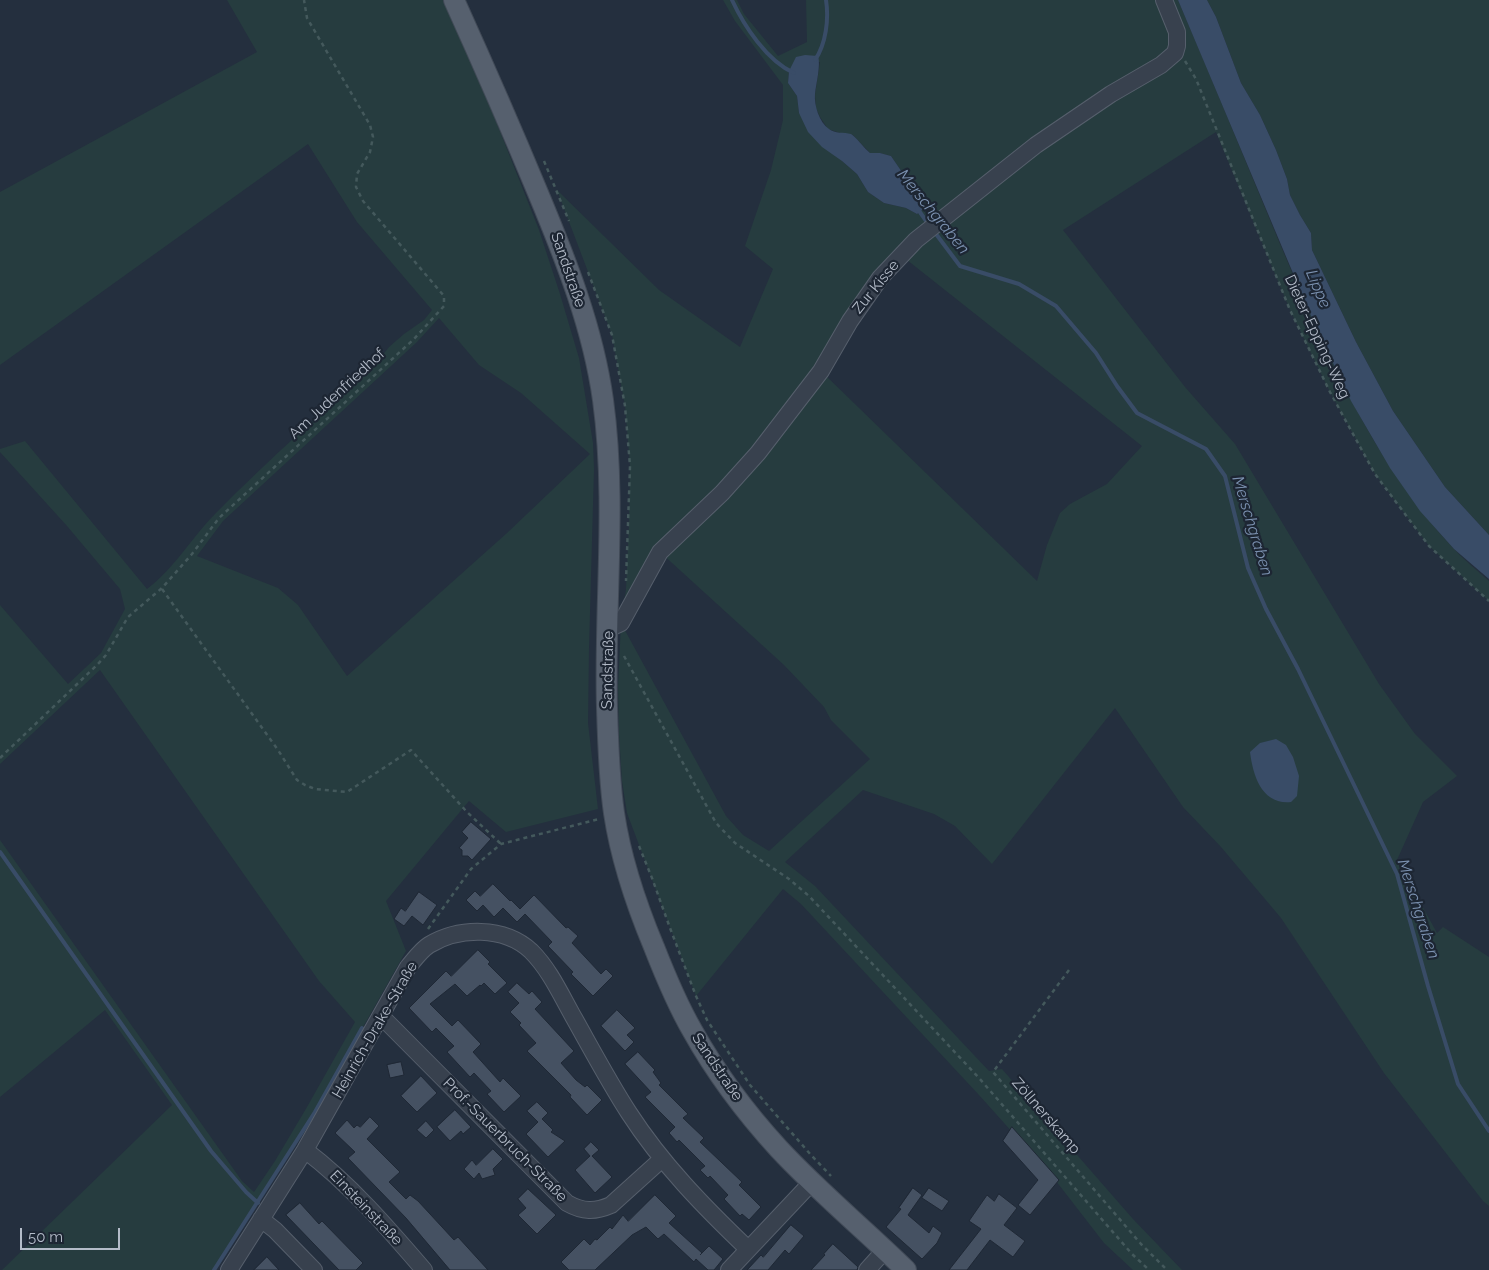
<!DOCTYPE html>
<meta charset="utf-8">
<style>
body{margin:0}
#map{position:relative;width:1489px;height:1270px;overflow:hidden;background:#242f3e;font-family:Raleway,sans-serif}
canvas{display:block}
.scale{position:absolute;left:20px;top:1228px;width:100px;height:22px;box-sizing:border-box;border:2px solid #b4bcc9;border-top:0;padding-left:6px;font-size:15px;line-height:18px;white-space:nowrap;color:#b4bcc9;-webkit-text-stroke:4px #1d2633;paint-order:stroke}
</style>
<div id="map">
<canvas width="1489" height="1270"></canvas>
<div class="scale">50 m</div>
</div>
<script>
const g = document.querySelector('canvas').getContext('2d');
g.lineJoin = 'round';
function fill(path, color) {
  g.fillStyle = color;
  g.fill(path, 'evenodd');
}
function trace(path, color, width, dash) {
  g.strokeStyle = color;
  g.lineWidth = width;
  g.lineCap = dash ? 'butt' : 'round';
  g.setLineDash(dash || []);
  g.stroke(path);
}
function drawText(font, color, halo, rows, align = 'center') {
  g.font = font + ' Raleway,sans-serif';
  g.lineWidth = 4.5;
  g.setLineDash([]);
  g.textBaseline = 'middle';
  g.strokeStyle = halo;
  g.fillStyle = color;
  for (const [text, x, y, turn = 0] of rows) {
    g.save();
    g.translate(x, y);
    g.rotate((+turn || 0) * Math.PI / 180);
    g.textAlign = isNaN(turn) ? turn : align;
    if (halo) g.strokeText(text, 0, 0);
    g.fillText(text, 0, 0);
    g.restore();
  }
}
const green = new Path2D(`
 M227,0H444L475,68L539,230L560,294L579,358L593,443L594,469L589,648L588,723L598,809L506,832L469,801L386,901L406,951L315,1112L214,1270H2L172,1105L105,1010L0,1097V840L242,1181L254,1192L275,1161L307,1107L355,1022L319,981L100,670L0,764V605L68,684L101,653L125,609L120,589L67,526L0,452V449L25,441L147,589C175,568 191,538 216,513C268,460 324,411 378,361L389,347L404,334L424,320L432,310L357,222L308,144L0,365V192L257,52ZM439,318L479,365L521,393L590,454L507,533L347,676L298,605L278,588L197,556L223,521L417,342Z
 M723,0H737L744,14L778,56L807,42L806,0H1178C1213,81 1246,163 1280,244C1326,352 1372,461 1453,548C1464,560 1477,570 1489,581V601L1429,546L1375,474L1330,392L1290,310L1216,132L1063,230L1185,387L1235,444L1379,684L1415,734L1457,776L1423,802L1397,860L1437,933L1443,927L1489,957V1206L1483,1201L1384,1073L1281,918L1221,847L1183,807L1115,708L992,864L955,826L934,814L863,790L785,862L815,886L989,1071L1002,1069L1133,1219L1182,1270H1133L1104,1243L1056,1181L979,1095L801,904L783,889L696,996L627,813L622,781L619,735L618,687L621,623L626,589L629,524L630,466L625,406L612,335L557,190L659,290L740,347L773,269L745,246L771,170L783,120V85L735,21ZM820,62L815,95L816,108L820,117L828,129L840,133L853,135L870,153H880L891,156L926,207L917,214L906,208L884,203L868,192L857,174L842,161L799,113L797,96L788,83L789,71ZM902,256L1142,446L1107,484L1070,504L1060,513L1047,545L1037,581L821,371ZM660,552L784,665L824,707L831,720L870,759L769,851L743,835L726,816L621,623Z
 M1207,0H1489V535L1445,487L1393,411L1356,342L1312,250L1311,233L1300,215L1290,195L1287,179L1276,150L1260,115L1241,83L1216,17Z`);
const water = new Path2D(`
 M1178,0H1207L1216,17L1241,83L1260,115L1276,150L1287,179L1290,195L1300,215L1311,233L1312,250L1356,342L1393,411L1445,487L1489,535V579L1454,549L1420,511L1390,468L1351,401L1314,323Z
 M805,55L818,56C821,65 816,84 815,94C814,105 819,122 829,129C835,134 844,132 851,134C855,136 865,149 870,153H880L891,156L926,207L917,214L906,208L884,203L868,192L857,174L842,161L822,147L808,132L799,113L797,96L788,83L789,71L796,57Z
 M1276,739L1286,745L1293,757L1299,776L1297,796L1291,802C1262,805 1253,776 1250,752L1260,743Z`);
const stream = new Path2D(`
 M732,0C744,26 767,61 794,73
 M815,60C826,44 829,19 826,0
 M917,208L929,225
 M933,230L960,266L1019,284L1056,306L1096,353L1117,386L1137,413L1206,449L1225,476L1248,568L1266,609L1298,669L1397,874L1428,986L1458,1084L1489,1131
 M0,852L211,1151L246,1192L258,1203
 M214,1270L315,1112L362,1028`);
const building = new Path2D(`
 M471,822L491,839L472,860L468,856H462V850L459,848L468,838L462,832Z
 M493,884L510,901L511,900L520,909L534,895L566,928L568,927L578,936L572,943L601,974L606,969L613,976L593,996L571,974L573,972L548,946L552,942L525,914L517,922L503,908L494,917L483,905L477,911L466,900L475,891L480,896Z
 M419,892L437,905L423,925L412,916L404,926L394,919L401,908L405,911Z
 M478,950L490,962L488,964L507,983L495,994L484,983L481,986L480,985L467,996L455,984L430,1004L452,1026L458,1020L481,1044L473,1052L500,1082L503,1078L521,1096L504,1112L487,1094L491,1091L474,1073L470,1077L447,1052L454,1046L436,1028L432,1032L409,1008L446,971L451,976Z
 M517,983L529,994L532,991L542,1002L535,1009L574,1051L561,1063L576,1080L585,1087L587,1085L602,1100L587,1115L570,1097L571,1095L527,1051L536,1043L519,1025L521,1023L510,1012L519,1003L508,992Z
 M617,1010L635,1028L627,1035L634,1042L625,1051L601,1026Z
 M638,1052L655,1070L653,1072L661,1083L659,1085L688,1114L683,1118L704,1138L700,1142L742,1182L739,1185L761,1207L749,1220L742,1214L740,1216L724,1199L728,1195L710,1176L708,1178L700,1170L705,1166L679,1140L677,1142L669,1133L675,1127L645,1097L651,1092L625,1064Z
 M401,1062L404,1075L390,1078L387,1065Z
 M421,1076L437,1093L417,1112L401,1096Z
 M537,1102L548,1113L542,1119L553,1130L551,1132L565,1141L548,1157L526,1134L538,1122L527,1111Z
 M455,1110L471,1127L463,1134L461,1131L450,1141L437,1127Z
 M370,1117L379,1126L367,1139L400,1172L389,1182L406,1199L410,1195L418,1201L454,1240L458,1237L488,1270H450L406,1218L348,1158L355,1152L335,1133L347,1120L354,1128L357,1125L360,1127Z
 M426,1121L434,1130L426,1138L417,1130Z
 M1012,1127L1059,1180L1030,1215L1018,1205L1038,1180L1003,1141Z
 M591,1142L599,1150L592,1156L612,1177L595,1193L575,1170L590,1156L584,1149Z
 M493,1149L503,1159L493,1169L495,1175L482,1179L479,1173L474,1179L464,1169L472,1160L476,1165Z
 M913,1188L922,1195L908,1215L929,1233L933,1226L942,1233L937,1243L922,1259L886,1227L901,1209L899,1208Z
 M929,1188L949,1201L942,1211L922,1198Z
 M528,1189L556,1215L537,1234L518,1215L526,1208L518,1199Z
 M999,1194L1017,1208L1004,1225L1025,1241L1013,1257L990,1240L967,1270H949L981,1229L969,1221L987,1195L994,1201Z
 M655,1195L676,1216L669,1223L702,1253L700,1255L709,1246L723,1259L714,1270H708L696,1259L694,1262L664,1234L658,1239L646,1227L632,1235L595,1270H569L561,1262L584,1239L590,1245L595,1239L597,1240L610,1227L612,1229L623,1215L628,1221Z
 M300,1203L319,1224L322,1221L363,1263L356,1270H339L286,1215Z
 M791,1225L804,1236L789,1254L785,1250L768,1270H747L761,1255L763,1257Z
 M833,1244L858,1267L857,1270H811L825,1255L824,1254Z
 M267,1257L279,1270H254Z`);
const path = new Path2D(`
 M1185,61L1196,79L1290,310L1330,392L1375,474L1429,546L1489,601
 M544,161L569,221
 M588,272L612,335L625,406L630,466L626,581
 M162,589L278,750L297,780L305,785L315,789L347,792L411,750L467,812L501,844
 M624,656L716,823L735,843L789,879L809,896L979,1078L1132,1254L1149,1270
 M0,758L97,665L106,655L128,617L162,588L192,554L219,518L414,339L444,306V296L363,201L356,187L357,174L370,152L373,137L370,125L307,18L304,0
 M639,846L652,878L670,928L696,996L707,1020L750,1085L811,1155L831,1176
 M428,929L471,869L501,844L599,819
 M1069,970L993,1072L1141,1244L1167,1270`);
const minor = new Path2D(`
 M608,629L621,623L660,552L722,493L758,453L821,371L850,321L880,278L916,240L1036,145L1111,94L1161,65L1175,53L1177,46V32L1164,0
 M381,1016L567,1203C583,1212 595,1212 611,1205L662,1159
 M305,1150C350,1184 387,1227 424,1270
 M261,1219L275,1230L314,1270
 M229,1270L305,1150L408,967C414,960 421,950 429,945C459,927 504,926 531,951C550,970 561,995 574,1018C592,1050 609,1082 629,1113C662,1164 704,1207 748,1249
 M729,1270L812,1182
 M867,1270L885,1250`);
const major = new Path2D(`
 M454,0C483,64 511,128 538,193C566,260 593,328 603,400C617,502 604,606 607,708C608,743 609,779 614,813C621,860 636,904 654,947C665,975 677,1004 692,1030C716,1073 746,1113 779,1149C819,1192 864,1229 906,1270`);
const streetNames = [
 ["Sandstraße",568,270,71],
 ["Zur Kisse",876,287,-51],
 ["Dieter-Epping-Weg",1317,337,65],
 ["Am Judenfriedhof",337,394,-43],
 ["Sandstraße",608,670,-89],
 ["Heinrich-Drake-Straße",375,1030,-60],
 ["Sandstraße",717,1067,56],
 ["Zöllnerskamp",1046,1116,49],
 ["Prof.-Sauerbruch-Straße",505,1140,45],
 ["Einsteinstraße",366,1208,46]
];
const waterNames = [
 ["Merschgraben",933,212,51],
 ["Lippe",1318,289,67],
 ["Merschgraben",1252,526,73],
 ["Merschgraben",1418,909,72]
];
fill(green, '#263c3f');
fill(water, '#394c67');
trace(stream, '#394c67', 4);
fill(building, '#455162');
trace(building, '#1f2835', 1);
trace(minor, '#565f6c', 18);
trace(major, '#414a57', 22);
trace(path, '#44595c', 2.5, [4, 4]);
trace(minor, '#38414e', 16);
trace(major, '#56606e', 20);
drawText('15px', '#b4bcc9', '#1d2633', streetNames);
drawText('italic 16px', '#7c92b1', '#1d2633', waterNames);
</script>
